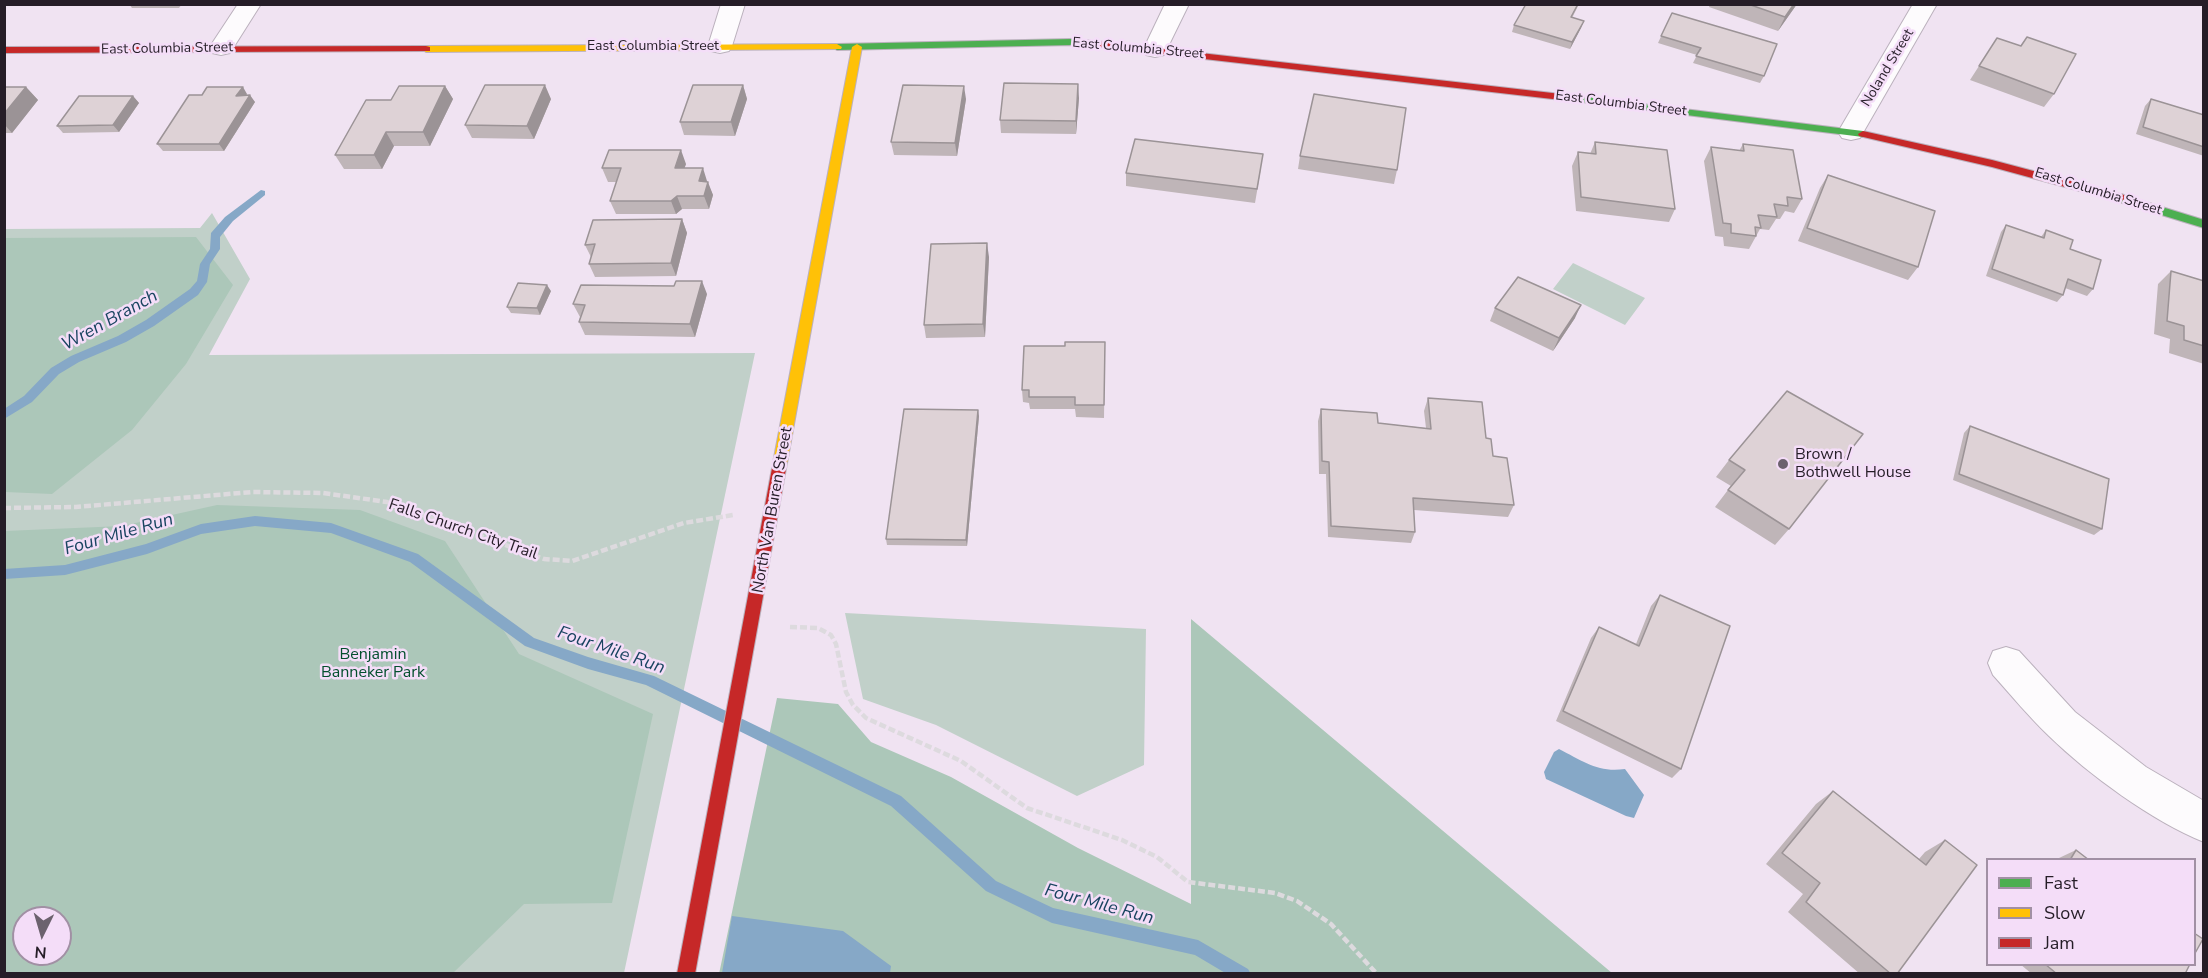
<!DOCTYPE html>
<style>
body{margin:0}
#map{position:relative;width:2208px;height:978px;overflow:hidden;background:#f0e3f2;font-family:"Nunito Sans",sans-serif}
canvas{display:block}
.frame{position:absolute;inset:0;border:6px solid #251d27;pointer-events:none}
.legend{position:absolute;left:1986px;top:858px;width:210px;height:108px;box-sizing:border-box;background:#f4ddf8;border:2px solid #a190a4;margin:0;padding:8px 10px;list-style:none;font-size:18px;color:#251d27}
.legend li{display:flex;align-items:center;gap:12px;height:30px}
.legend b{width:30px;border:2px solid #a190a4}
.north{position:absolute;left:12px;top:906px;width:60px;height:60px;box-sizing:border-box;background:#f4ddf8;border:2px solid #a190a4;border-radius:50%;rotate:185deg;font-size:16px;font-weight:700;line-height:24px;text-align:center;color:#251d27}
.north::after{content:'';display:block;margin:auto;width:21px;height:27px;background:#6c626e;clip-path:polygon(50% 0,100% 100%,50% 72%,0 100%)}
</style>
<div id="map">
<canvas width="2208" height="978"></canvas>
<div class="frame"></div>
<ul class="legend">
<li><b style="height:8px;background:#4caf50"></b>Fast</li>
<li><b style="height:8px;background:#ffc107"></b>Slow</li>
<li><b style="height:8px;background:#c62828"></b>Jam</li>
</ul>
<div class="north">N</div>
</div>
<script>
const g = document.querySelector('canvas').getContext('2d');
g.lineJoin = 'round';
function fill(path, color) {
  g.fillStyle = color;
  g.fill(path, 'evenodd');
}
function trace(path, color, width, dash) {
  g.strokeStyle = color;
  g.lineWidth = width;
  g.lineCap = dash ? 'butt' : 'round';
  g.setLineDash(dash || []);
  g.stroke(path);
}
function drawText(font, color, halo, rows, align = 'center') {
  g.font = font + ' "Nunito Sans",sans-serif';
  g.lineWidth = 5;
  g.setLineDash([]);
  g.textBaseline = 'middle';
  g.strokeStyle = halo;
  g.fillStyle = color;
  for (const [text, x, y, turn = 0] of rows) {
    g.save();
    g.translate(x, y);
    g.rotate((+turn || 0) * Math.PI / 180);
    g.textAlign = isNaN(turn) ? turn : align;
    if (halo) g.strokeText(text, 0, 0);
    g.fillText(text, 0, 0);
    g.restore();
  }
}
const green = new Path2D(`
 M212,213L250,279L209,355L755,353L624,973H5L4,229L200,228ZM24,918H60V954H24Z
 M1573,263L1645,298L1625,325L1553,289Z
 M845,613L1146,629L1144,765L1077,796L936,725L863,699Z`);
const forest = new Path2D(`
 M196,237L233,285L186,364L132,430L52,494L5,492V238Z
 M217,505L360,510L445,541L519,654L653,714L612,903L524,904L453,973H5V531L122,526ZM24,918H60V954H24Z
 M1191,619L1612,973L719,974L777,698L838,704L871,742L951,777L1078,848L1191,904Z`);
const water = new Path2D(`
 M1559,749C1583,761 1598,773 1625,769L1644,795L1634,818L1626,816L1546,779L1544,772L1554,752Z
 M732,916L843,931L891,966L890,973H722Z`);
const stream = new Path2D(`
 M261,190L265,191V195L233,221L220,237V249L210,264L207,282L198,295L154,326L126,342L79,362L59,374L32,402L4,419V409L24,396L51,368L71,356L118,336L146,320L190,289L197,281L200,264L210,249L211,233L225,217Z
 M255,516L331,523L418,554L534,638L588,657L654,676L901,796L996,881L1053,908L1198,940L1248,969L1251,974H1227L1195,955L1052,923L986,891L891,806L646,685L588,669L525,646L410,562L331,533L255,526L201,534L147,554L65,575L4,579V569L65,565L146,544L201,524Z`);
const path = new Path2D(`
 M4,508L76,507L252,492L323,493L387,502L544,559L572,561L684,523L733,515
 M790,627L818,628L831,635L836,644L846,692L853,705L866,718L961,761L1027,808L1122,840L1157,857L1188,882L1275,893L1297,901L1331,924L1377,974`);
const street = new Path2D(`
 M238,4H261L230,53L221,55L212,53L209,48Z
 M721,4H745L732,46L729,51L720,53L711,51L708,46Z
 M1165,4H1189L1164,55L1155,57L1146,55L1143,50Z
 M1913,4H1937L1860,138L1851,140L1842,138L1838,132Z
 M2006,647L2019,651L2075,712L2146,767L2204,801V842C2152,821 2088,774 2049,736C2029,717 2011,695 1993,675L1988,663L1993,651Z`);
const fast = new Path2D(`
 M1072,39L1095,41L1100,44L1095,47L1072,45L837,50L832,47L837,44Z
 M1570,95L1863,131L1868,134L1863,137L1566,100L1565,98Z
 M2120,194L2204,220V228L2116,201V195Z`);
const slow = new Path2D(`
 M837,44L842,47L841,49L426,52L421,49L426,46Z
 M857,44L862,47L787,463L785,467H775L773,463L852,47Z`);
const jam = new Path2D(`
 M1095,41L1570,95L1575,98L1570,101L1091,46L1090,44Z
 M426,46L430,47V51L4,53V47Z
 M1863,131L1992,160L2124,195L2126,198L2120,202L1992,167L1859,136L1858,134Z
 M780,458L785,459L787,463L695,974H677L773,463L775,459Z`);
const wall = new Path2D(`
 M30,4H82L81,6H32Z
 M129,4H182L179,8H132Z
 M325,4H375L374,6H326Z
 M619,4H651L620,5Z
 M1526,4H1579L1572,18L1584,21L1581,28L1570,49L1512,32L1514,25Z
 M1710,4H1797L1778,31L1709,7Z
 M1672,13L1764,76L1760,83L1693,63L1697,55L1658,43Z
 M2027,37L2054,94L2044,107L1970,80L1997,38L2020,46Z
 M743,85L747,99L735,136L684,135L680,122Z
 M445,86L453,99L430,146H394L382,169H344L335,155L391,100Z
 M4,87H26L38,100L12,133H4Z
 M247,94L246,95L255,102L224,151H163L157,144L202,95Z
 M133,96L139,103L119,132L63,133L57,126Z
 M1079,98L1076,134L1001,133L1000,120Z
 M551,99L534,139L472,138L465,125Z
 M966,99L957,156L894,155L891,142Z
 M2151,99L2204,115V156L2136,134L2145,106Z
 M1595,142L1675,209L1669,222L1576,211L1572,166L1578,152L1590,154Z
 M1743,144L1802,199L1794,213L1785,211L1780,219H1776L1769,230L1760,229L1749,249L1724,246L1723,237L1715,236L1704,161L1711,147L1739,151Z
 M1300,156L1397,170L1394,184L1298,169Z
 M686,164L684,168L707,182L713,195L709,209H682L676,214H616L610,201L617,182H608L602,168Z
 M1261,168L1255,203L1126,186V173Z
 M1828,175L1918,267L1908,280L1798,241L1820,188Z
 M682,219L687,233L676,276L595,277L589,264L591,257L585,245Z
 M2006,225L2041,237L2046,230L2070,249L2093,289L2087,296L2065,288L2063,295L2057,302L1986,276L2001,232Z
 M989,257L985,337L926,338L924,325Z
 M2171,271L2204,281V364L2169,353L2170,339L2154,334L2158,284Z
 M551,291L540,315L511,313L507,307Z
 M707,294L695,337L585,335L579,322L580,317L573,304Z
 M1495,308L1575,318L1553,351L1490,321Z
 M1105,342L1104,418L1076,417L1075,409H1030L1029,403L1023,402L1022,390L1065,346Z
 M1787,391L1789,529L1775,545L1715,507L1731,486L1716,477L1729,460Z
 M1428,398L1486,438L1493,456L1514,505L1508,517L1414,510L1415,532L1411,543L1328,537L1326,474H1319L1318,421L1321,409L1378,423L1426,428L1424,411Z
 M979,416L967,546L887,545L886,539Z
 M1970,426L2102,529L2094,535L1953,480L1964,433Z
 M1660,595L1681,769L1672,778L1556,721L1591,638L1599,627L1636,644L1651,606Z
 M1833,791L1919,859L1925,852L1945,840L1897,974H1860L1788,912L1803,894L1766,864L1816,804Z
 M2076,850L2089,860H2058L2059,858Z
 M2020,964H2190L2185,974H2032Z`);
const shadedWall = new Path2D(`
 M1794,4H1797L1778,31L1785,17Z
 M1584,21L1581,28L1570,49L1572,42Z
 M1078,84L1079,98L1076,134V121Z
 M545,85L551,99L534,139L527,126Z
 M743,85L747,99L735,136L731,122Z
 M445,86L453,99L430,146L423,132Z
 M964,86L966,99L957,156L955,143Z
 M26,87L38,100L12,133L4,124V114Z
 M243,87L247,94L241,103L236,96Z
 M250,95L255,102L224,151L219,144Z
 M133,96L139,103L119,132L113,125Z
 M386,132L394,146L382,169L374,155Z
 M681,150L686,164L680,181L675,168Z
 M703,168L707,181L704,195L699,181Z
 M708,182L713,195L709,209L704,196Z
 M677,196L682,209L676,214L671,201Z
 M682,219L687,233L676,276L671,263Z
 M987,243L989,257L985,337L983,324Z
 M702,281L707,294L695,337L690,324Z
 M547,285L551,291L540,315L537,308Z
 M1581,305L1575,318L1553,351L1559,338Z
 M978,410L979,416L967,546L966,540Z`);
const building = new Path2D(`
 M1526,4H1578L1571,17L1584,21L1572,42L1514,25Z
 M1748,4H1794L1785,17Z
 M1672,13L1777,44L1764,76L1696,56L1701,48L1661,36Z
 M2027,37L2076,54L2054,94L1979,66L1997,38L2021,46Z
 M1004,83L1078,84L1076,121L1000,120Z
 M485,85H545L527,126L465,125Z
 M693,85H743L731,122H680Z
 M903,85L964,86L955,143L891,142Z
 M399,86H445L423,132H386L374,155H335L366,100H391Z
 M4,87H26L4,114Z
 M207,87H243L236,96L250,95L219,144H157L189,95H202Z
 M1314,94L1406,108L1397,170L1300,156Z
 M79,96H133L113,125L57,126Z
 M2151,99L2204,115V147L2143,127Z
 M1135,139L1263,154L1257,189L1126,173Z
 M1595,142L1667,150L1675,209L1581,197L1578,152L1596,154Z
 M1743,144L1793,150L1802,199L1787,197L1788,206L1774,204L1777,217L1758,215L1761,228L1755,227L1756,236L1731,233V224L1723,223L1711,147L1744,151Z
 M609,150H681L675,168H703L699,181L708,182L704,196H677L671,201H610L621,168H602Z
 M1828,175L1935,211L1918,267L1807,228Z
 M682,219L671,263L589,264L595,244L585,245L593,220Z
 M2006,225L2044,238L2046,230L2073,240L2070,249L2101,260L2093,289L2068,279L2063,295L1992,269Z
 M987,243L983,324L924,325L931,244Z
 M2171,271L2204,281V346L2184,340V326L2167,321Z
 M1518,277L1581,305L1559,338L1495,308Z
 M676,281H702L690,324L579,322L585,305L573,304L581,285L674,286Z
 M518,283L547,285L537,308L507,307Z
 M1065,342H1105L1104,405H1075V397H1029V390H1022L1024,346H1065Z
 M1787,391L1863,434L1789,529L1728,490L1745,470L1729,460Z
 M1428,398L1482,402L1486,438L1491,439L1493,456L1507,458L1514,505L1413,498L1415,532L1331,526L1329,462L1322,461L1321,409L1377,413L1378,423L1431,429Z
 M904,409L978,410L966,540L886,539Z
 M1970,426L2109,479L2102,529L1959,474Z
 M1660,595L1730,626L1681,769L1563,711L1599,627L1639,646Z
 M1833,791L1926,865L1945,840L1977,865L1897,974H1891L1806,902L1820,883L1782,853Z
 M2076,850L2089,860H2070Z
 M2194,933L2203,939L2194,955Z
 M2045,964H2190L2185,974H2057Z`);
const markers = [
 [1783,464,6,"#6c626e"]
];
const farStreetnames = [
 ["East Columbia Street",653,47],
 ["East Columbia Street",167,49,-1],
 ["East Columbia Street",1138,49,5],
 ["Noland Street",1888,68,-59],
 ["East Columbia Street",1621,104,7],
 ["East Columbia Street",2098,192,17]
];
const poiNames = [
 ["Brown /",1795,455],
 ["Bothwell House",1795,473]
];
const streetNames = [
 ["North Van Buren Street",773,510,-80],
 ["Falls Church City Trail",463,530,19]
];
const parkNames = [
 ["Benjamin",373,655],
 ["Banneker Park",373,673]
];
const waterNames = [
 ["Wren Branch",110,321,-29],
 ["Four Mile Run",119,535,-16],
 ["Four Mile Run",611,651,19],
 ["Four Mile Run",1099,905,15]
];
fill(green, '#c1d0c9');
fill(forest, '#acc7b9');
fill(water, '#86a8c7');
fill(stream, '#86a8c7');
trace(street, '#bbb1bd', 2);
trace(fast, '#bbb1bd', 2);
trace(slow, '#bbb1bd', 2);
trace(jam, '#bbb1bd', 2);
trace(path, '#dddade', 4.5, [7, 3]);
fill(street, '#fdfbfd');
fill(fast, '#4caf50');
fill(slow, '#ffc107');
fill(jam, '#c62828');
fill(wall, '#bfb5b8');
fill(shadedWall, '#9b9396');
fill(building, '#ded2d6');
trace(building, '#9b9396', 1.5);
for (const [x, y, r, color] of markers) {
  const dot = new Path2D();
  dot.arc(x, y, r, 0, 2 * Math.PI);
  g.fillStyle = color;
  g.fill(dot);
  trace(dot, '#f4ddf8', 2);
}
drawText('14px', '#251d27', '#f4ddf8', farStreetnames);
drawText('16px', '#251d27', '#f4ddf8', poiNames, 'left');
drawText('16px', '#251d27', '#f4ddf8', streetNames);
drawText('16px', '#034f2d', '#f4ddf8', parkNames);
drawText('italic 18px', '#194460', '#f4ddf8', waterNames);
</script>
